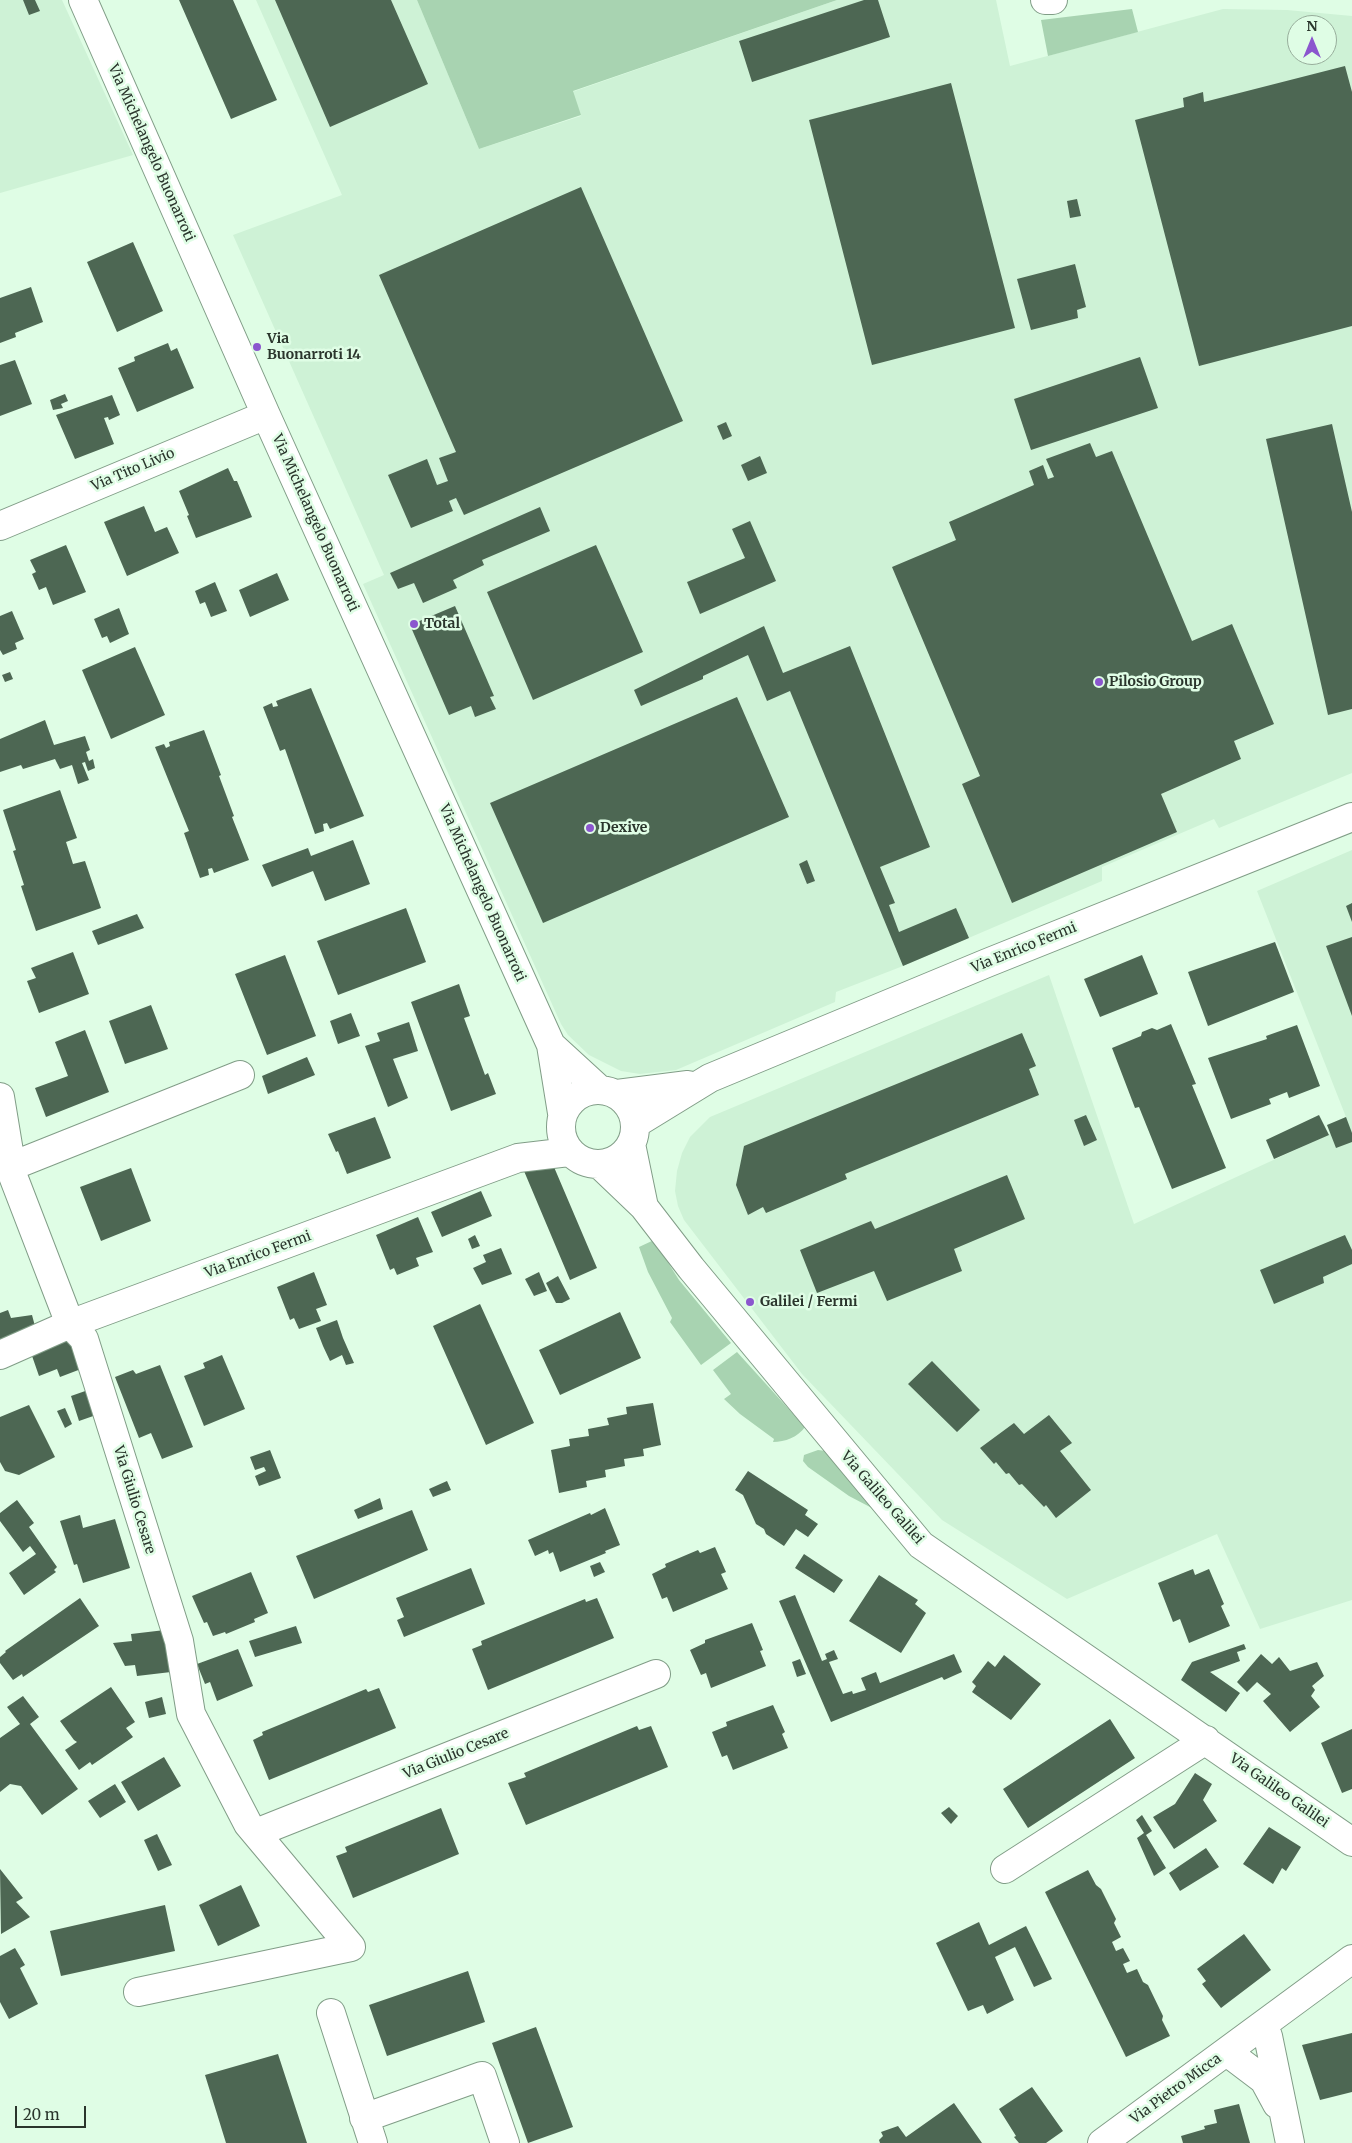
<!DOCTYPE html>
<style>
body{margin:0}
#map{position:relative;width:1352px;height:2143px;overflow:hidden;background:#dffde5;font-family:Merriweather,serif}
canvas{display:block}
.north{position:absolute;left:1287px;top:15px;width:50px;height:50px;box-sizing:border-box;background:#dffde5;border:1px solid #97ad9b;border-radius:50%;rotate:0deg;font-size:14px;font-weight:700;line-height:20px;text-align:center;color:#2a352c}
.north::after{content:'';display:block;margin:auto;width:18px;height:22px;background:#8b56ce;clip-path:polygon(50% 0,100% 100%,50% 72%,0 100%)}
.scale{position:absolute;left:15px;top:2106px;width:71px;height:22px;box-sizing:border-box;border:2px solid #2a352c;border-top:0;padding-left:6px;font-size:15px;line-height:18px;white-space:nowrap;color:#2a352c;-webkit-text-stroke:4px #dffde5;paint-order:stroke}
</style>
<div id="map">
<canvas width="1352" height="2143"></canvas>
<div class="north">N</div>
<div class="scale">20 m</div>
</div>
<script>
const g = document.querySelector('canvas').getContext('2d');
g.lineJoin = 'round';
function fill(path, color) {
  g.fillStyle = color;
  g.fill(path, 'evenodd');
}
function trace(path, color, width, dash) {
  g.strokeStyle = color;
  g.lineWidth = width;
  g.lineCap = dash ? 'butt' : 'round';
  g.setLineDash(dash || []);
  g.stroke(path);
}
function drawText(font, color, halo, rows, align = 'center') {
  g.font = font + ' Merriweather,serif';
  g.lineWidth = 5;
  g.setLineDash([]);
  g.textBaseline = 'middle';
  g.strokeStyle = halo;
  g.fillStyle = color;
  for (const [text, x, y, turn = 0] of rows) {
    g.save();
    g.translate(x, y);
    g.rotate((+turn || 0) * Math.PI / 180);
    g.textAlign = isNaN(turn) ? turn : align;
    if (halo) g.strokeText(text, 0, 0);
    g.fillText(text, 0, 0);
    g.restore();
  }
}
const built = new Path2D(`
 M0,0H62L133,155L0,193Z
 M256,0H417L479,149L581,116L572,92L837,0H996L1010,66L1223,9L1287,10L1352,16V773L1219,828L1214,819L1102,867V881L903,966L836,992L835,1002L676,1070L640,1074L621,1071L589,1055L568,1035L561,1024L363,584L384,575L233,235L342,195ZM1297,25H1327V55H1297Z
 M1352,850V1600L1260,1629L1217,1534L1067,1599L942,1520L802,1374L684,1220L678,1206L675,1191L677,1171L682,1153L690,1137L710,1117L1049,975L1134,1224L1330,1134L1327,1125L1346,1117L1257,891Z`);
const green = new Path2D(`
 M417,0H837L573,91L581,115L479,149Z
 M1132,9L1138,32L1048,56L1041,20Z
 M654,1240L679,1280L731,1343L701,1365L670,1322L672,1318L648,1272L639,1247Z
 M737,1352L805,1427C798,1437 785,1442 773,1442L774,1439L740,1414L724,1399L731,1394L713,1370Z
 M818,1450L826,1451L889,1517L849,1496L808,1467L803,1461L804,1455Z`);
const building = new Path2D(`
 M23,0H35L40,11L29,15Z
 M179,0H233L277,100L231,119Z
 M275,0H391L428,84L330,127Z
 M864,0H878L890,37L752,82L739,41Z
 M1345,66L1352,92V326L1199,366L1135,120L1184,107L1183,98L1203,92L1204,102Z
 M951,83L1015,328L872,365L809,120Z
 M581,187L683,421L464,515L456,498L449,501L453,511L411,528L388,475L427,459L437,485L448,481L439,458L456,452L379,275Z
 M1077,199L1081,216L1070,218L1067,201Z
 M133,242L163,311L117,332L87,262Z
 M1075,264L1086,307L1077,310L1078,318L1031,330L1017,279Z
 M31,287L43,322L15,333L16,337L0,343V298Z
 M168,343L171,351L177,348L194,388L137,412L118,368L135,361L134,357Z
 M1140,357L1158,408L1031,450L1014,399Z
 M15,360L32,404L0,416V365Z
 M65,394L68,401L61,404L63,408L53,410L50,400Z
 M112,395L120,415L109,420L108,417L104,418L114,444L75,459L56,415Z
 M726,422L732,436L723,440L717,426Z
 M1332,424L1352,512V709L1328,715L1266,439Z
 M1090,443L1096,457L1112,451L1192,641L1232,624L1274,724L1234,741L1241,759L1161,794L1177,832L1012,903L962,784L980,776L892,567L956,540L949,522L1034,485L1029,471L1043,465L1048,479L1054,477L1046,459Z
 M760,456L767,473L748,481L741,465Z
 M228,468L234,481H237L252,517L196,538L187,516L189,515L179,491Z
 M144,506L155,532L167,527L179,553L127,576L104,522Z
 M540,507L550,531L482,560L484,565L453,580L457,588L423,603L414,583L398,589L390,573Z
 M750,521L776,581L700,614L687,582L745,558L732,529Z
 M66,545L86,592L53,605L46,587L39,590L32,574L36,572L30,560Z
 M596,545L643,652L533,700L487,592Z
 M277,573L289,600L250,617L239,590Z
 M215,582L227,611L211,617L205,602L200,604L195,591Z
 M455,606L494,696L490,697L496,709L475,717L471,706L449,715L410,625Z
 M119,608L129,634L110,643L107,636L102,638L94,619Z
 M12,611L24,639L15,643L17,649L3,655L0,650V616Z
 M764,626L783,673L850,646L930,847L880,867L895,903L889,905L899,932L956,908L969,938L903,966L790,691L767,701L748,655L703,676V679L641,706L634,690Z
 M135,647L165,715L111,739L82,670Z
 M10,672L13,679L5,682L2,675Z
 M311,688L364,816L330,829L327,823L323,824L324,831L315,834L285,749L280,751L263,707L272,703L273,707L278,706L276,701Z
 M737,697L789,817L543,923L490,803Z
 M45,720L54,745L85,736L90,750L86,752L89,761L93,759L95,768L88,771L85,762L82,763L89,780L78,784L72,765L60,769L55,759L23,769L21,765L0,772V739Z
 M204,730L221,775L219,776L234,816L232,817L249,860L214,873L212,868L208,869L209,875L200,878L184,833L189,831L155,747L164,744L166,748L170,746L169,742Z
 M60,790L77,838L66,842L73,864L85,861L101,908L36,931L21,886L24,885L13,851L16,850L3,810Z
 M353,840L370,884L325,901L313,871L272,887L262,865L308,848L311,856Z
 M807,860L815,881L807,884L799,864Z
 M1352,903V922L1346,906Z
 M406,908L426,962L338,995L317,941Z
 M137,914L144,928L98,945L92,931Z
 M1352,937V1016L1326,946Z
 M1275,942L1294,992L1208,1026L1188,972Z
 M73,952L89,994L39,1013L27,981L36,978L31,968Z
 M285,955L316,1036L267,1055L235,974Z
 M1142,955L1158,994L1100,1017L1084,979Z
 M459,984L470,1016L464,1018L485,1075L488,1073L496,1094L451,1111L411,1002Z
 M151,1005L168,1049L125,1064L109,1021Z
 M351,1013L360,1036L338,1044L330,1021Z
 M409,1022L418,1051L393,1059L408,1098L388,1107L365,1046L380,1041L377,1033Z
 M1171,1024L1196,1084L1192,1085L1226,1168L1172,1189L1139,1107L1135,1108L1112,1048L1141,1036L1142,1032L1152,1028L1157,1030Z
 M1297,1025L1320,1086L1289,1098L1287,1092L1269,1099L1271,1104L1231,1119L1208,1058L1267,1039L1266,1036Z
 M85,1030L109,1092L46,1117L35,1088L68,1076L55,1042Z
 M1022,1033L1036,1066L1029,1069L1039,1095L845,1174L847,1179L766,1213L763,1207L748,1215L736,1185L744,1146Z
 M307,1057L315,1075L268,1094L262,1076Z
 M1086,1115L1097,1140L1084,1146L1074,1120Z
 M1319,1115L1329,1135L1274,1159L1266,1140Z
 M375,1117L391,1158L347,1174L338,1151L336,1152L328,1134Z
 M1346,1117L1352,1133V1142L1336,1148L1327,1125Z
 M551,1160L597,1268L570,1280L524,1171Z
 M131,1168L151,1221L101,1241L80,1187Z
 M1007,1175L1025,1219L954,1249L962,1271L887,1301L874,1271L817,1293L800,1250L871,1221L875,1229Z
 M481,1191L492,1216L442,1237L431,1212Z
 M418,1217L433,1252L416,1258L419,1266L397,1275L394,1268L390,1270L376,1235Z
 M475,1235L480,1246L472,1249L468,1239Z
 M1345,1235L1352,1250V1264L1323,1277L1324,1283L1274,1304L1260,1270Z
 M501,1248L512,1274L482,1285L473,1268L486,1262L483,1255Z
 M314,1272L327,1305L316,1309L321,1321L299,1329L294,1318L290,1320L277,1287Z
 M539,1272L547,1291L534,1296L525,1279Z
 M558,1276L570,1299L562,1303H556L546,1283Z
 M480,1304L534,1423L486,1445L433,1326Z
 M8,1310L11,1318L32,1315L36,1330L0,1343V1313Z
 M620,1312L641,1358L560,1395L539,1350Z
 M337,1320L343,1338L354,1363L346,1365L342,1355L330,1361L323,1346L316,1328Z
 M73,1337L81,1369L60,1377L57,1369L39,1376L31,1353Z
 M222,1355L245,1409L204,1426L184,1376L205,1368L203,1363Z
 M932,1361L980,1410L957,1432L908,1384Z
 M160,1365L193,1447L162,1459L151,1433L139,1438L115,1377L133,1370L136,1374Z
 M91,1389L99,1414L79,1421L71,1396Z
 M653,1403L661,1445L643,1449L644,1456L624,1459L625,1466L605,1470L606,1477L586,1481L587,1487L559,1493L551,1450L570,1446L569,1439L589,1436L588,1429L609,1425L607,1418L627,1414L626,1407Z
 M29,1405L55,1457L19,1475L5,1471L0,1462V1417Z
 M65,1408L72,1424L65,1428L57,1411Z
 M1049,1415L1072,1443L1060,1451L1091,1490L1056,1518L1046,1505L1044,1507L1022,1484L1019,1485L1009,1473L1006,1474L996,1462L994,1464L980,1448L1014,1423L1024,1434Z
 M270,1450L281,1478L259,1486L255,1476L266,1471L264,1467L255,1470L250,1457Z
 M748,1471L808,1510L805,1515L818,1524L808,1537L796,1529L784,1546L766,1534L764,1529L756,1524L743,1495L735,1490Z
 M447,1481L451,1490L433,1497L429,1489Z
 M380,1498L383,1509L358,1519L354,1510Z
 M17,1500L34,1523L29,1527L57,1567L54,1570L56,1572L24,1595L9,1573L36,1554L30,1546L23,1552L0,1521V1513Z
 M605,1508L620,1545L605,1551L606,1553L560,1572L553,1552L549,1554L548,1550L535,1556L528,1540L590,1513L591,1515Z
 M412,1510L428,1550L314,1599L296,1556Z
 M80,1515L83,1528L115,1519L130,1568L83,1583L77,1564L74,1565L60,1521Z
 M715,1547L726,1572L721,1574L728,1589L673,1612L667,1597L662,1599L652,1574L666,1567L665,1564L698,1550L700,1553Z
 M804,1554L843,1580L834,1593L795,1568Z
 M600,1562L605,1572L594,1577L590,1566Z
 M471,1568L485,1604L404,1637L397,1620L404,1617L396,1598Z
 M1193,1569L1195,1575L1209,1569L1224,1604L1221,1606L1230,1626L1189,1643L1180,1619L1173,1622L1158,1583Z
 M251,1572L268,1613L254,1619L255,1622L226,1634L225,1632L213,1636L207,1622L204,1623L192,1596Z
 M879,1575L918,1600L915,1604L926,1613L901,1653L849,1621Z
 M795,1595L822,1661L827,1659L825,1654L834,1650L838,1659L829,1662L843,1694L852,1691L853,1694L866,1690L861,1678L876,1672L880,1683L954,1654L962,1672L944,1680L942,1677L831,1722L779,1601Z
 M80,1598L99,1626L23,1677L22,1674L13,1680L0,1663V1657L6,1652L5,1651Z
 M597,1598L614,1638L488,1690L472,1649L482,1645L481,1641L585,1599L586,1602Z
 M752,1623L763,1650L760,1651L766,1666L711,1688L706,1673L701,1675L690,1650L705,1643V1640Z
 M296,1626L302,1643L255,1657L249,1641Z
 M165,1630L171,1672L137,1676L135,1665L125,1666L113,1643L132,1641L131,1634Z
 M1244,1644L1246,1649L1237,1652L1240,1661L1210,1672L1240,1693L1226,1712L1181,1680L1192,1662Z
 M238,1649L253,1686L217,1701L210,1682L205,1684L197,1664Z
 M1261,1654L1272,1664L1279,1657L1290,1671L1317,1662L1324,1676L1312,1686L1315,1690L1311,1696L1320,1707L1290,1732L1263,1701L1271,1694L1257,1682L1247,1692L1237,1682Z
 M1004,1655L1041,1684L1011,1720L972,1692L976,1686L972,1682L988,1661L995,1667Z
 M800,1659L806,1674L797,1677L792,1662Z
 M111,1687L135,1722L126,1728L133,1737L92,1765L90,1762L79,1770L65,1750L77,1742L74,1740L60,1721Z
 M379,1688L396,1728L269,1780L253,1740L263,1735L262,1732L366,1689L368,1692Z
 M23,1696L39,1717L30,1724L78,1789L42,1815L21,1786L10,1784L0,1792V1738L20,1724L7,1707Z
 M162,1697L166,1714L149,1718L145,1702Z
 M773,1705L785,1732L782,1734L788,1748L733,1770L727,1755L722,1757L712,1732L727,1726L726,1722Z
 M1110,1719L1135,1758L1028,1828L1003,1789Z
 M637,1726L639,1730L651,1726L668,1767L526,1825L508,1783L526,1777L524,1773Z
 M1352,1729V1789L1342,1793L1321,1743Z
 M164,1757L181,1786L138,1811L121,1782Z
 M1195,1773L1212,1784L1203,1800L1217,1821L1174,1849L1153,1817L1175,1804Z
 M115,1784L126,1802L100,1818L88,1801Z
 M949,1807L958,1816L951,1824L941,1813Z
 M441,1808L459,1854L353,1898L336,1856L347,1852L345,1847Z
 M1142,1815L1152,1831L1146,1835L1166,1868L1154,1876L1137,1838L1144,1833L1136,1820Z
 M1269,1827L1301,1847L1286,1871L1282,1868L1273,1884L1243,1864Z
 M157,1834L172,1865L158,1871L144,1840Z
 M1206,1848L1219,1867L1180,1891L1169,1873Z
 M0,1869L23,1898L16,1902L30,1917L1,1934Z
 M1088,1870L1096,1885L1101,1889L1116,1919L1114,1923L1121,1937L1112,1942L1116,1951L1123,1948L1130,1961L1123,1964L1127,1973L1137,1969L1143,1982L1148,1985L1163,2016L1162,2020L1170,2036L1126,2057L1045,1892Z
 M241,1885L260,1926L218,1946L199,1905Z
 M165,1905L175,1951L61,1976L50,1931Z
 M979,1922L989,1945L1026,1926L1052,1979L1034,1987L1015,1947L995,1957L1014,2000L987,2014L983,2005L968,2011L936,1943Z
 M1244,1934L1271,1970L1221,2008L1202,1984L1206,1981L1197,1969Z
 M15,1948L25,1965L20,1968L38,2004L9,2019L0,2002V1956Z
 M468,1971L485,2022L387,2056L369,2005Z
 M536,2027L573,2127L528,2143L492,2043Z
 M1352,2033V2092L1320,2100L1302,2045Z
 M278,2054L307,2143H226L205,2075Z
 M1032,2087L1063,2131L1046,2143H1019L1014,2137L1016,2136L999,2109Z
 M954,2103L982,2143H880L879,2140L883,2136L881,2132L898,2126L906,2137Z
 M1239,2104L1250,2143H1183L1181,2136L1205,2129L1204,2126L1217,2123L1214,2110Z`);
const minor = new Path2D(`
 M83,0L266,415L551,1045L562,1113
 M1045,0H1053
 M0,526L266,415
 M551,1045L599,1089
 M561 1127a37 37 0 1 1 74 0a37 37 0 1 1-74 0Z
 M617,1094L688,1085
 M0,1097L13,1176L70,1324L84,1339L179,1641L191,1714L248,1824L351,1947L138,1992
 M635,1124L710,1078L987,963L1352,817
 M631,1144L644,1207
 M599,1164L644,1207L691,1268L921,1545L1352,1842
 M12,1166L240,1075
 M0,1355L70,1324L518,1158L569,1152
 M256,1833L656,1674
 M1005,1869L1206,1740
 M331,2013L373,2143
 M1260,2027L1268,2036L1290,2143
 M1227,2052L1264,2080L1277,2104
 M364,2118L482,2076L505,2143
 M1102,2143L1352,1959`);
const markers = [
 [257,347,5,"#8b56ce"],
 [414,624,5,"#8b56ce"],
 [1099,682,5,"#8b56ce"],
 [590,828,5,"#8b56ce"],
 [750,1302,5,"#8b56ce"]
];
const streetNames = [
 ["Via Michelangelo Buonarroti",151,153,66],
 ["Via Tito Livio",133,470,-23],
 ["Via Michelangelo Buonarroti",315,523,66],
 ["Via Michelangelo Buonarroti",482,893,66],
 ["Via Enrico Fermi",1024,948,-22],
 ["Via Enrico Fermi",258,1255,-20],
 ["Via Galileo Galilei",882,1498,49],
 ["Via Giulio Cesare",134,1500,73],
 ["Via Giulio Cesare",456,1754,-22],
 ["Via Galileo Galilei",1279,1791,35],
 ["Via Pietro Micca",1176,2089,-36]
];
const poiNames = [
 ["Via",267,339],
 ["Buonarroti 14",267,355],
 ["Total",424,624],
 ["Pilosio Group",1109,682],
 ["Dexive",600,828],
 ["Galilei / Fermi",760,1302]
];
fill(built, '#cef2d6');
fill(green, '#a8d3b1');
fill(building, '#4d6753');
trace(minor, '#819d87', 30);
trace(minor, '#fff', 28);
for (const [x, y, r, color] of markers) {
  const dot = new Path2D();
  dot.arc(x, y, r, 0, 2 * Math.PI);
  g.fillStyle = color;
  g.fill(dot);
  trace(dot, '#dffde5', 2);
}
drawText('14px', '#2a352c', '#dffde5', streetNames);
drawText('bold 14px', '#2a352c', '#dffde5', poiNames, 'left');
</script>
